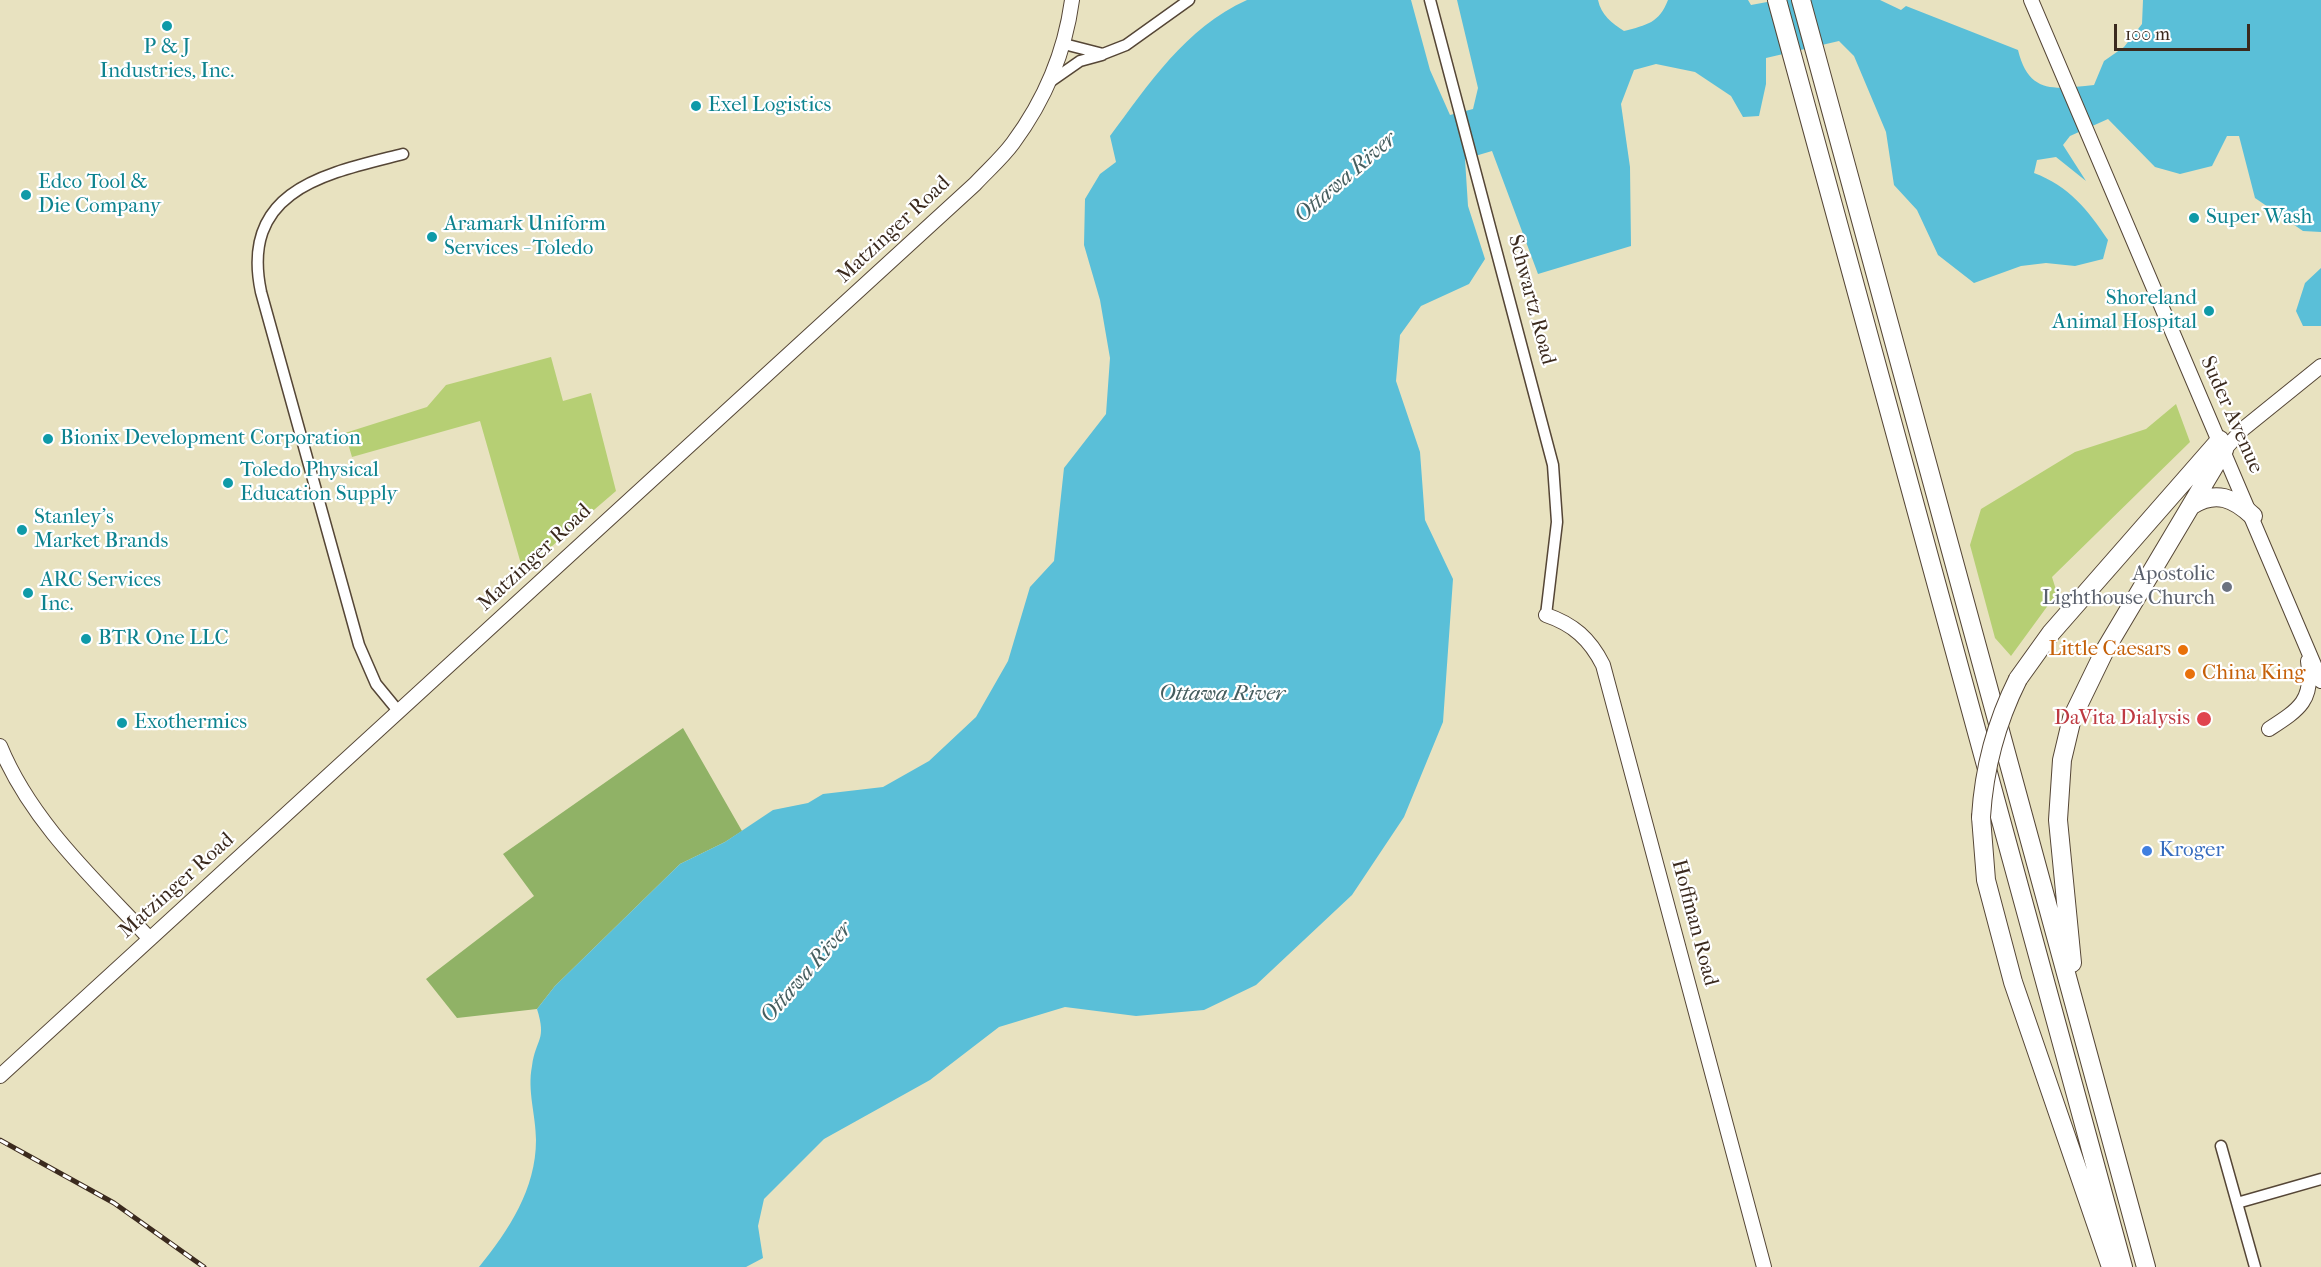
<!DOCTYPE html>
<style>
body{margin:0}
#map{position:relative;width:2321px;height:1267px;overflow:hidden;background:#e8e2c0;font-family:"IM FELL French Canon",serif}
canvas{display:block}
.scale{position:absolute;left:2114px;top:24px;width:136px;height:27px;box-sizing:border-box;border:3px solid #3b2a1e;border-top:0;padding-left:8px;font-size:18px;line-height:21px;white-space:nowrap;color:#3b2a1e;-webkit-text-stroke:4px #fff;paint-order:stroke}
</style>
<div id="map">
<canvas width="2321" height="1267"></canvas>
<div class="scale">100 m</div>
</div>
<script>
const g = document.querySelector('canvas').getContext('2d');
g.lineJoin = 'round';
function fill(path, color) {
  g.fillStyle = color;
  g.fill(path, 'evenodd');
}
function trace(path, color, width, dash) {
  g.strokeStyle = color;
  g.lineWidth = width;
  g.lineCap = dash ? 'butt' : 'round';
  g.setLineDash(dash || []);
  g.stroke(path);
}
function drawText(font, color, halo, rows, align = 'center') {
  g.font = font + ' "IM FELL French Canon",serif';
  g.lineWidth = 4.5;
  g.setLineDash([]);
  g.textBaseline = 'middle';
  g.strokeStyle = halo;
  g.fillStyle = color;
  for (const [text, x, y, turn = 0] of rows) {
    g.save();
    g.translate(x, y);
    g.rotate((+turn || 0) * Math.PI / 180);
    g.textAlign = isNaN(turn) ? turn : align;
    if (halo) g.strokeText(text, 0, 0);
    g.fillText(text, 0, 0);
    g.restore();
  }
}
const green = new Path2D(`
 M551,357L563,401L591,393L616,491L523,571L480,421L352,457L345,433L427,407L446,385Z
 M2176,404L2190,442L2052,577L2057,593L2011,656L1995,638L1970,545L1981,509L2075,452L2146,429Z`);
const forest = new Path2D(`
 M683,728L742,831L725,842L680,864L555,986L537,1009L457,1018L426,979L534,896L503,854Z`);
const water = new Path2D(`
 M1247,0H1411L1430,70L1450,115L1473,109L1478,88L1457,0H1598C1601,15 1612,23 1624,31C1647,25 1659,23 1668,0H1748L1751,5L1778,0H1880L1901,10L1906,6L2018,50C2029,95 2055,89 2094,85L2104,61L2124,47L2142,24L2143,0H2321V232L2303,231L2255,198L2239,136H2227L2212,166L2180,174L2155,167L2108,119L2070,136L2063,145L2086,181L2056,157L2037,160L2034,173C2069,186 2088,210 2108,240L2103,259L2075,266L2046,263L2021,266L1974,283L1938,255L1917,210L1894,185L1886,132L1854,56L1839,41L1766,58V84L1759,116L1743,117L1731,96L1695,72L1656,64L1634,70L1621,104L1630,167L1631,246L1538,274L1492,151L1465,159L1468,206L1485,259L1469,284L1421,306L1400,335L1396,381L1420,452L1425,520L1453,579L1443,722L1404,817L1352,895L1256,985L1204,1010L1136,1016L1065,1007L999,1027L930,1080L824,1139L764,1199L758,1226L763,1258L746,1267H479C509,1230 536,1189 536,1140C536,1115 527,1091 532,1066C536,1038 547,1041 537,1009L555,986L680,864L725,842L773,810L808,803L823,794L883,787L929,761L976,717L1008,661L1030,587L1054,561L1064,468L1106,414L1110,358L1100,300L1084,245L1085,199L1100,174L1116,162L1110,136C1149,84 1185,28 1247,0Z
 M2321,268V326H2303L2296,311L2305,283Z`);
const street = new Path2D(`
 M1430,0L1553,465L1557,522L1546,615
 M1064,44L1103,54L1126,45L1189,0
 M1047,84L1080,61L1102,55
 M399,712L376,684L359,645L261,292C239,188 329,173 403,154
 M2221,1146L2255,1267
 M2237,1203L2321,1179`);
const secondary = new Path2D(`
 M2031,0L2321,681
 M2224,450L2243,429L2321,366
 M1546,615C1573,624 1590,639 1603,665L1764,1267
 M2269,729C2300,709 2314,700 2308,661
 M0,746C31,822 95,880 150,939
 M0,1076L975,184C987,171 1002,158 1013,143C1044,101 1065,52 1072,0`);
const highway = new Path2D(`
 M1777,0L2123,1267
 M1801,0L2146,1267
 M2192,505C2216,490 2234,498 2253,516
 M2018,679L2051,633L2220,440
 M1981,817L1986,880L2013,982L2111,1267
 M2072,963L2058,820L2062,760L2072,718L2105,650L2224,450`);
const rail = new Path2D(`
 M0,1140L114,1203L204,1267`);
const highwayBridge = new Path2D(`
 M1981,817C1984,768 1996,723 2018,679`);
const markers = [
 [167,26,6,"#0f9aa8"],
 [696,106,6,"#0f9aa8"],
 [26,195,6,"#0f9aa8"],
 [2194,218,6,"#0f9aa8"],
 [432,237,6,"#0f9aa8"],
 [2209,311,6,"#0f9aa8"],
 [48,439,6,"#0f9aa8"],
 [228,483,6,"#0f9aa8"],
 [22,530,6,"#0f9aa8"],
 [2227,587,6,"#6b7280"],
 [28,593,6,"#0f9aa8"],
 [86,639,6,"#0f9aa8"],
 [2183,650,6,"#e8710a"],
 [2190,674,6,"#e8710a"],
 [2204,719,8,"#e0444e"],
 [122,723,6,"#0f9aa8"],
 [2147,851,6,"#3f7fe0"]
];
const cultureNames = [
 ["P & J",167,48,"center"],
 ["Industries, Inc.",167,72,"center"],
 ["Exel Logistics",708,106],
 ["Edco Tool &",38,183],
 ["Die Company",38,207],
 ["Super Wash",2206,218],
 ["Aramark Uniform",444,225],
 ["Services - Toledo",444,249],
 ["Shoreland",2197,299,"right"],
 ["Animal Hospital",2197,323,"right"],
 ["Bionix Development Corporation",60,439],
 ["Toledo Physical",240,471],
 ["Education Supply",240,495],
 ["Stanley's",34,518],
 ["Market Brands",34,542],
 ["ARC Services",40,581],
 ["Inc.",40,605],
 ["BTR One LLC",98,639],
 ["Exothermics",134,723]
];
const streetNames = [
 ["Matzinger Road",894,230,-43],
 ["Schwartz Road",1531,300,75],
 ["Suder Avenue",2231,415,66],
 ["Matzinger Road",535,558,-43],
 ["Matzinger Road",177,886,-42],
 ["Hoffman Road",1694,923,75]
];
const worshipNames = [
 ["Apostolic",2215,575],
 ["Lighthouse Church",2215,599]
];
const foodNames = [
 ["Little Caesars",2171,650],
 ["China King",2202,674,"left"]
];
const healthNames = [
 ["DaVita Dialysis",2190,719]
];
const shopNames = [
 ["Kroger",2159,851]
];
const waterNames = [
 ["Ottawa River",1346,178,-41],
 ["Ottawa River",1222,695],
 ["Ottawa River",807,973,-49]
];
fill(green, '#b6cf74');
fill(forest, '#90b266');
fill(water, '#5abfd8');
trace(street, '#554636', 13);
trace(secondary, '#554636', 16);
trace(highway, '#554636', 20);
trace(street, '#fff', 10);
trace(secondary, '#fff', 14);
trace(highway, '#fff', 18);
trace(rail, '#3b2a1e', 5);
trace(rail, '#fff', 3, [9]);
trace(highwayBridge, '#554636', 20, []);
trace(highwayBridge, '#fff', 18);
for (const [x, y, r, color] of markers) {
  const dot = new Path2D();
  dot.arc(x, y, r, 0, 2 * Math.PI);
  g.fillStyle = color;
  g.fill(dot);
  trace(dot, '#fff', 2);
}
drawText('21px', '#0d838f', '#fff', cultureNames, 'left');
drawText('21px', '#3b2a1e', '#fff', streetNames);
drawText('21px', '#5b616d', '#fff', worshipNames, 'right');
drawText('21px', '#c56008', '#fff', foodNames, 'right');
drawText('21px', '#be3a42', '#fff', healthNames, 'right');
drawText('21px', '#366cbe', '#fff', shopNames, 'left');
drawText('italic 22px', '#465e5f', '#fff', waterNames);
</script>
